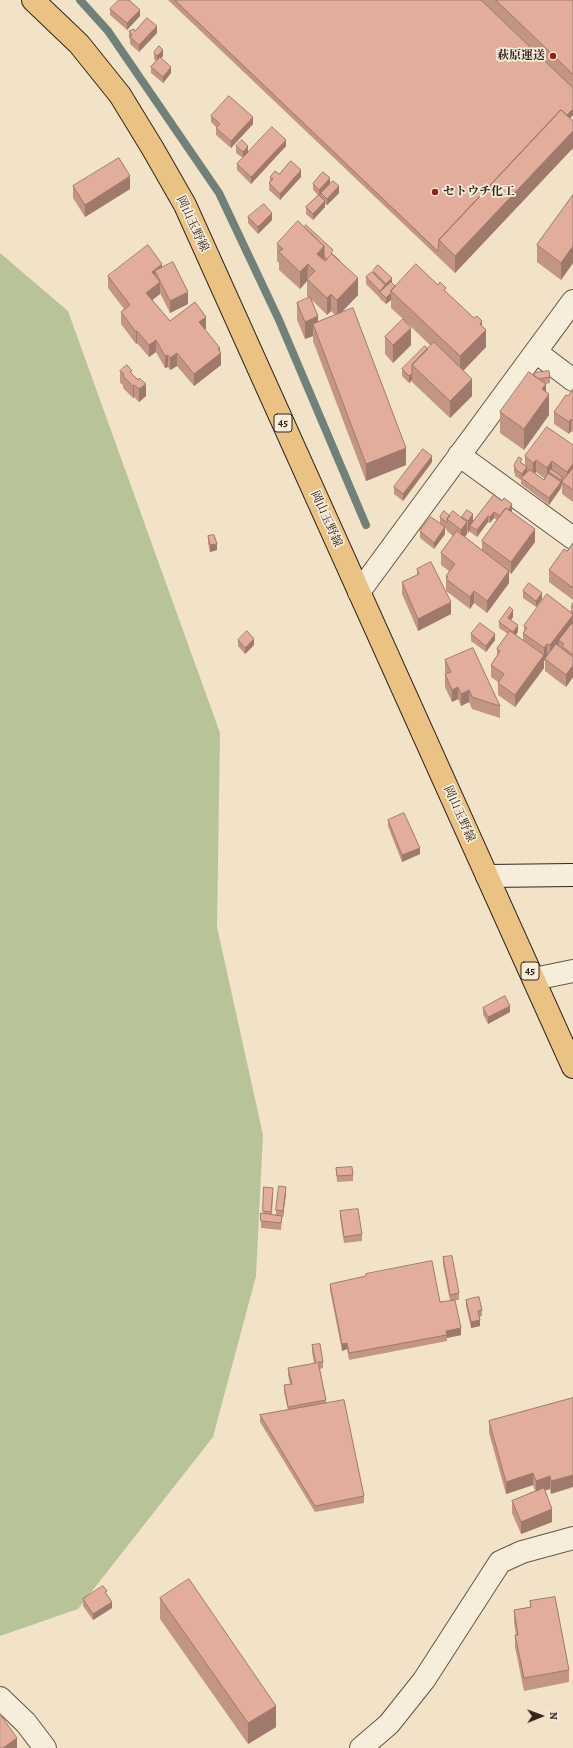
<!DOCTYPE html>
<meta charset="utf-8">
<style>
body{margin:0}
#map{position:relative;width:573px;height:1748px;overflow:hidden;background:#f2e3c8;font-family:Alegreya,serif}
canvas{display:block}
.north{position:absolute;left:521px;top:1696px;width:40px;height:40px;-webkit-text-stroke:3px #f7eddb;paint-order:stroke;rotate:89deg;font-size:11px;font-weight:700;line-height:16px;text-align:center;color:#34241d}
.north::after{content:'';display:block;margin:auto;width:14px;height:18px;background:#34241d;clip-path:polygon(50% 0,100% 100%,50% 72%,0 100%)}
</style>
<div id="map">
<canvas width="573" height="1748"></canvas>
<div class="north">N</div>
</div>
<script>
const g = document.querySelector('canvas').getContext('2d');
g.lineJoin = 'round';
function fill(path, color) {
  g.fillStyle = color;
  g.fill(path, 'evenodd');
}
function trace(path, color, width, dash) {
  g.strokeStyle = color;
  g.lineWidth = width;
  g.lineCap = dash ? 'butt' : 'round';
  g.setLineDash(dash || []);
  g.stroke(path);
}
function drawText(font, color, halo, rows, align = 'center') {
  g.font = font + ' Alegreya,"Noto Serif JP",serif';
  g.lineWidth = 3.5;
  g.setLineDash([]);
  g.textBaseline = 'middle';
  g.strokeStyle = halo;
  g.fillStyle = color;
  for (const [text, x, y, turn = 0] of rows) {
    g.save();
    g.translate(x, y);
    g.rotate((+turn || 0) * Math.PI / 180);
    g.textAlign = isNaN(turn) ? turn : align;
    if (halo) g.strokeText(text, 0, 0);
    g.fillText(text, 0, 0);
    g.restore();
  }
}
const green = new Path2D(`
 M0,253L68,311L220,733L217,927L263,1135L256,1276L213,1437L78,1609L0,1636Z`);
const stream = new Path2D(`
 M80,0L108,31L219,193L279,320L366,525`);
const street = new Path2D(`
 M536,352L573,380
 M459,455L573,538
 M359,592L573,301
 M534,979L573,971
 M0,1698L26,1723L45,1748
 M361,1748L389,1724L424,1680L500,1562L522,1552L573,1538`);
const secondary = new Path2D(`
 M487,876L573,875`);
const primary = new Path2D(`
 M33,0L79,44L120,95L153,149L185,205L573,1067`);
const wall = new Path2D(`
 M168,0H573V115L570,118L573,121V148L455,273Z
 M110,9L140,16L127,30L110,15Z
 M129,31H135L157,33L139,52L130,44V39L129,38Z
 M154,53L163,56L161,58L171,73L163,83L151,73V67L156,61L154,59Z
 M211,116L253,124L231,148L216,135V128H217L211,122Z
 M236,146L248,152L286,146L251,184L237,170V164L243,158L236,153Z
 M279,174L301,177L280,200L269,190L270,177Z
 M313,184H330L339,193L327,205L325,204V207L313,220L306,214V207L318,195L313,190Z
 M73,186L130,189L85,217L73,198Z
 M573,195V263L561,280L537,262V245Z
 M248,217L272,220L258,234L248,223Z
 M277,244L333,255L358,295L341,313L406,465L366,481L313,341V336L305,339L297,320V303L309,298L307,296V281L300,289L279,270V263L277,261ZM312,300L327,315L331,311L335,315L318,322Z
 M162,267L188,304L170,313L160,293V294L152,300L170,321L206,329L205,330L220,351L221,365L194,386L177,366L170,370L168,367L165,368L156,352L149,357L137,343L136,344L121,324V312L124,309L108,288V276Z
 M373,271L392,283L395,286L438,285L446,292L482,326L486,347L463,371L472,396L450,418L412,382V380L409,383L402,376V369L431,346L406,322L411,345L393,363L385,354V337L403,319L391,308V300L386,304L380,299V297V298L366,284V277L373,273Z
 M120,371L132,373L146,396L139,402L134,397L133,398L123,388V385L120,383Z
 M534,376L550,377V383L546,384V392L549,415L524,450L500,433V412Z
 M573,389V433L571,431L569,434L554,424V412L568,396Z
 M573,445V502L562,494V485L561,486V488L549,505L521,484V480L515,476V474L514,472V466L522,463L525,465V456ZM536,472L544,478V480L535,473Z
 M432,462L403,501L394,494V487Z
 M494,495L512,511L511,512L535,542L511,574L509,572V583L487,613L474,603L470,609L446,591V576L449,571L441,565V553L453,536L447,531V530L445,528V534L434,549L420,538V531L440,523V517L450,516L462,518V517L473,522ZM494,518L497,520L482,541V550L465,537L467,534V532L468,533L470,530V532L477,537L488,522L490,523Z
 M208,536L217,550L210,552L208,543Z
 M573,543V600L549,582V570L567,551Z
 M417,569L451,614L418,631L402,594V582L417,575Z
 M523,591L542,599L536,607L523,598Z
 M573,602V677L566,687L545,671V660L544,661V668L515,707L498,695V682L491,677V665L497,656V649L508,634L499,628V622L513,617L511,620L518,632L516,635L523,640V633L524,632V626L571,612V604Z
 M471,634L495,640L486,652L471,641Z
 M238,640L254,645L245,654L238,646Z
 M445,660L500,706V718L472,709L469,702L461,706L458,699L452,702L445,687V674H446L445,672Z
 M388,820L420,854L402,862L388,826Z
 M483,1008L510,1012L488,1024L483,1014Z
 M336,1168L353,1175V1181L337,1182Z
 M264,1187L273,1194L272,1215H276V1210L286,1193L283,1217H282L281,1230L261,1228V1221L263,1214Z
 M340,1211L362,1234V1241L344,1243L340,1217Z
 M443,1257L459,1293V1300H455L461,1335L447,1338V1341L349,1360L347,1349L342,1351L330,1290V1284L440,1302L450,1301L443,1264Z
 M466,1300L482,1310V1316L479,1317L480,1326L471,1328L466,1306Z
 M312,1345L323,1362V1368L320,1369L326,1400V1403L364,1496V1503L315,1512L260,1422V1415L288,1410L284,1392V1385L290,1384L288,1375V1368L314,1364L312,1352Z
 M573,1398L551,1494L550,1489L545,1490L552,1522L521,1534L512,1513V1501L535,1491L533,1485L506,1494L489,1433V1421Z
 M107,1595L112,1608L93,1620L83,1606V1599Z
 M160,1598L276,1727L248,1744L160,1619Z
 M530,1601L569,1670V1682L524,1691L515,1647V1635H516L514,1623V1610L530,1607Z`);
const shadedWall = new Path2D(`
 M140,10V16L127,30V23Z
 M157,26V33L139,52V45Z
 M163,50V56L157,62V56Z
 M171,67V73L163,83V77Z
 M573,109V115L447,248Z
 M253,117V124L231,148V141Z
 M573,131V148L455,273V256Z
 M286,140V146L251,184V177Z
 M248,146V152L243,158V152Z
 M301,170V177L280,200V194Z
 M130,176V189L85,217V205Z
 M330,178V184L321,193V194L319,196V190Z
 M339,186V193L327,205V199Z
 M325,201V207L313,220V214Z
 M272,213V220L258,234V227Z
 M324,246V264L317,254Z
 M573,246V263L561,280V263Z
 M162,264V276L155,271V282L152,272Z
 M308,264L307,281L300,289V272Z
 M358,278V295L337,317V300Z
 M392,278V285L386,290V284Z
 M160,282V294L146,305V293Z
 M385,285V291L380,292V298V291Z
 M188,292V304L170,313V301Z
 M391,293V300L386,304V298Z
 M331,294V311L327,315V298Z
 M318,316V333L313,324V336L305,339V322Z
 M206,317V329L199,334V322Z
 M482,321V333L486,330V347L460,374V356L480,324Z
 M411,328V345L393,363V345Z
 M137,331V343L136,344V332Z
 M156,340V352L149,357V345Z
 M220,348V353H221V365L194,386V374Z
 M177,353V366L170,370V358Z
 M168,355V367L165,368V356Z
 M412,373V380L409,383V376Z
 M472,379V396L450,418V401Z
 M146,384V396L139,402V389Z
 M546,384V399L549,394V415L524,450V429L542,389Z
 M134,385V397L133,398V386Z
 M571,419V431L569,434V422Z
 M406,448V465L366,481V464Z
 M432,456V462L403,501V494Z
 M536,460V472L533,475V463Z
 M552,461V473L549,472V477L547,480V468Z
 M573,464V476L567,484V472Z
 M527,467V474L522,478V474Z
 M562,477V482L561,488L549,505V498L561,482V480Z
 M512,504V511L503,524V518Z
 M494,512V518L490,523V517Z
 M473,514V527L470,526V530L468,533V521Z
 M488,516V522L477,537V530Z
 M467,522V534L461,542V530Z
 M445,527V534L434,549V543Z
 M535,529V542L511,574V562Z
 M217,544V550L210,552V545Z
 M509,571V583L487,613V601Z
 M474,591V603L470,609V597Z
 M542,593V599L536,607V601Z
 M451,602V614L418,631V619Z
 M513,610V617L508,624V618Z
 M573,615V627L559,640V646L550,658V645Z
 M518,625V632L513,638V632Z
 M495,634V640L486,652V646Z
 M254,639V645L245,654V648Z
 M547,644V656L544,661V668L515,707V695L544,655V648Z
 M573,665V677L566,687V675Z
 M458,687V699L452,702V690Z
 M469,690V702L461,706V694Z
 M420,848V854L402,862V855Z
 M510,1006V1012L488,1024V1017Z
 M286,1187V1193L283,1217V1211Z
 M480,1320V1326L471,1328V1322Z
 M461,1328V1335L447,1338L446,1331Z
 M347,1343V1349L342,1351V1344Z
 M533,1473V1485L506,1494V1482Z
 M573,1475V1487L551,1494V1481Z
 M550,1476V1489L536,1493V1481Z
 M552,1509V1522L521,1534V1522Z
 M112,1602V1608L93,1620V1614Z
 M276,1706V1727L248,1744V1723Z
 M17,1738V1748H3Z`);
const building = new Path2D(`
 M119,0H129L140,10L127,23L110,9Z
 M175,0H481L573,88V109L567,115L561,110L439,240L438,251Z
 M496,0H573V74Z
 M147,18L157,26L139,45L130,37L132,35L129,31L134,29L135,31Z
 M159,46L163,50L157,56L154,53Z
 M160,57L171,67L163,77L151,67Z
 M229,96L253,117L231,141L216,128L220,124L211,116Z
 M561,110L573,121V131L455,256L439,240Z
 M272,127L286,140L251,177L237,164Z
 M242,140L248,146L243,152L236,146Z
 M119,158L130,176L85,205L73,186Z
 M291,161L301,170L280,194L269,183L273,179L270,177L275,171L279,174Z
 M323,172L330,178L319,190L313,184Z
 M333,181L339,186L327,199L321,193Z
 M319,195L325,201L313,214L306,207Z
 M573,195V246L561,263L537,245Z
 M264,204L272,213L258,227L248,217Z
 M298,221L324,246L317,254L325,261L332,254L358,278L337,300L331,294L327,298L307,279L315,271L308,264L300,272L279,252L283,249L277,244Z
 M306,225L333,250L331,253L340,261L332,254L327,259L324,257V246L304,227Z
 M148,245L162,264L152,272L160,282L146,293L170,321L195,302L206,317L199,322L220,348L218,349L221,353L194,374L177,353L170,358L168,355L165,356L156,340L149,345L137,331L136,332L121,312L130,305L108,276Z
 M173,262L188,292L170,301L155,271Z
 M416,264L438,285L440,282L446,288L444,290L474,318L477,316L482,321L480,324L486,330L460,356L391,291Z
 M378,265L392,278L386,284L373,271Z
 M372,272L385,285L380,291L366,277Z
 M391,282L395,286L391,291V293L386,298L380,292Z
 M310,297L318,316L305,322L297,303Z
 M353,308L406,448L366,464L313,324Z
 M403,319L411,328L393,345L385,337Z
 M434,342L472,379L450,401L412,365Z
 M425,346L428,349L412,365V373L409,376L402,369Z
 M127,365L132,371L130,372L138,380L139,378L146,384L139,389L134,385L133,386L123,376L124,374L120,371Z
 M549,371L550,377L539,379L534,376V373Z
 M529,372L546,384L542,389L549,394L524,429L500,412Z
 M573,389V421L571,419L569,422L554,412L566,395L568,396Z
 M547,427L573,445V464L567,472L552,461L547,468L536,460L533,463L525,456Z
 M423,449L432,456L403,494L394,487Z
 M519,457L522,459L520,462L527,467L522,474L515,469L516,468L514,466Z
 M573,468V490L562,482Z
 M551,469L562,477L561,480L549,472Z
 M530,470L544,480L548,473L561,482L549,498L521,478Z
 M494,495L502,501L504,498L512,504L508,510L506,508L500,516L494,512L490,517L488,516L477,530L470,526Z
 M506,508L535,529L511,562L482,541Z
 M467,510L473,514L468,521L462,517Z
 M444,511L450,516L447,519V523L440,517Z
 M453,511L467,522L461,530L447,519Z
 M431,517L445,527L434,543L420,531Z
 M457,531L509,571L487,601L474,591L470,597L446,579L448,577L446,576L455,564L441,553Z
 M214,535L217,544L210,545L208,536Z
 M573,543V588L549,570L564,549L567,551Z
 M431,562L451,602L418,619L402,582L419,574L417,569Z
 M529,583L542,593L536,601L523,591Z
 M547,594L573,614V615L550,645L547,644L544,648L523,633L527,628L524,626Z
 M510,607L513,610L508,618L518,625L513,632L499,622Z
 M573,622V655L562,646L564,644L559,640Z
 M480,623L495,634L486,646L471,634Z
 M247,631L254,639L245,648L238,640Z
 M510,631L544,655L515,695L498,683L504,674L491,665L500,651L497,649Z
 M556,644L573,657V665L566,675L545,659Z
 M473,648L500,706L472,697L469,690L461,694L458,687L452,690L445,674L451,672L445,660Z
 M404,813L420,848L402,855L388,820Z
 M505,996L510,1006L488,1017L483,1008Z
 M352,1167L353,1175L337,1176L336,1168Z
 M279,1186L286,1187L283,1211L276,1210Z
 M264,1187L273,1188L271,1212L263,1211Z
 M358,1209L362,1234L344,1237L340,1211Z
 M261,1213L282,1216L281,1223L261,1221Z
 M452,1256L459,1293L450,1295L443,1257Z
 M432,1261L440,1302L455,1300L461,1328L446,1331L447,1335L349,1353L347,1343L342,1344L330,1284L366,1276V1274Z
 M479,1297L482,1310L478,1311L480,1320L471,1322L466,1300Z
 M320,1344L323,1362H318L326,1400L288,1407L284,1385L292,1384L288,1368L316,1363L312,1345Z
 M573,1398V1475L551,1481L550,1476L536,1481L533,1473L506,1482L489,1421Z
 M344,1400L364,1496L315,1506L260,1415Z
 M544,1488L552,1509L521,1522L512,1501Z
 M189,1579L276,1706L248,1723L160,1598Z
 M103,1586L107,1591L105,1592L112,1602L93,1614L83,1599Z
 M555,1597L569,1670L524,1678L515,1635H518L514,1610L531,1607L530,1601Z
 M0,1714L17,1738L3,1748H0Z`);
const markers = [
 [553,56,4,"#8f2418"],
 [435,192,4,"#8f2418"]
];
const shields = [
 [283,423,18],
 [530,971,18]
];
const shieldNames = [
 ["45",283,423],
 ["45",530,971]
];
const poiNames = [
 ["萩原運送",545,56],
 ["セトウチ化工",443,192,"left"]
];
const streetNames = [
 ["岡山玉野線",192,224,65],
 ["岡山玉野線",326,519,66],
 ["岡山玉野線",459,814,66]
];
fill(green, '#b8c498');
trace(stream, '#72807a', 8);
trace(street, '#645448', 24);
trace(secondary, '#34241d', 24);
trace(primary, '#34241d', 24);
trace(street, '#f7eddb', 22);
trace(secondary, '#f7eddb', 22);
trace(primary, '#e9c284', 22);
fill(wall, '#c39585');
fill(shadedWall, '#9f796c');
fill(building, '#e3ad9b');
trace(building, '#9f796c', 1);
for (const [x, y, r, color] of markers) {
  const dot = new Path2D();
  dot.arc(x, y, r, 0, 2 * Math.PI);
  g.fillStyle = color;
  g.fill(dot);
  trace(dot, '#f7eddb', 1.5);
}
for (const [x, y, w] of shields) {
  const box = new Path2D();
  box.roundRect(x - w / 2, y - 9, w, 18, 3);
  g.fillStyle = '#f7eddb';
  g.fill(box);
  trace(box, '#34241d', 1);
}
drawText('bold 11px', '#34241d', null, shieldNames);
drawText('bold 12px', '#34241d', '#f7eddb', poiNames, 'right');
drawText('12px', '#34241d', '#f7eddb', streetNames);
</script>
